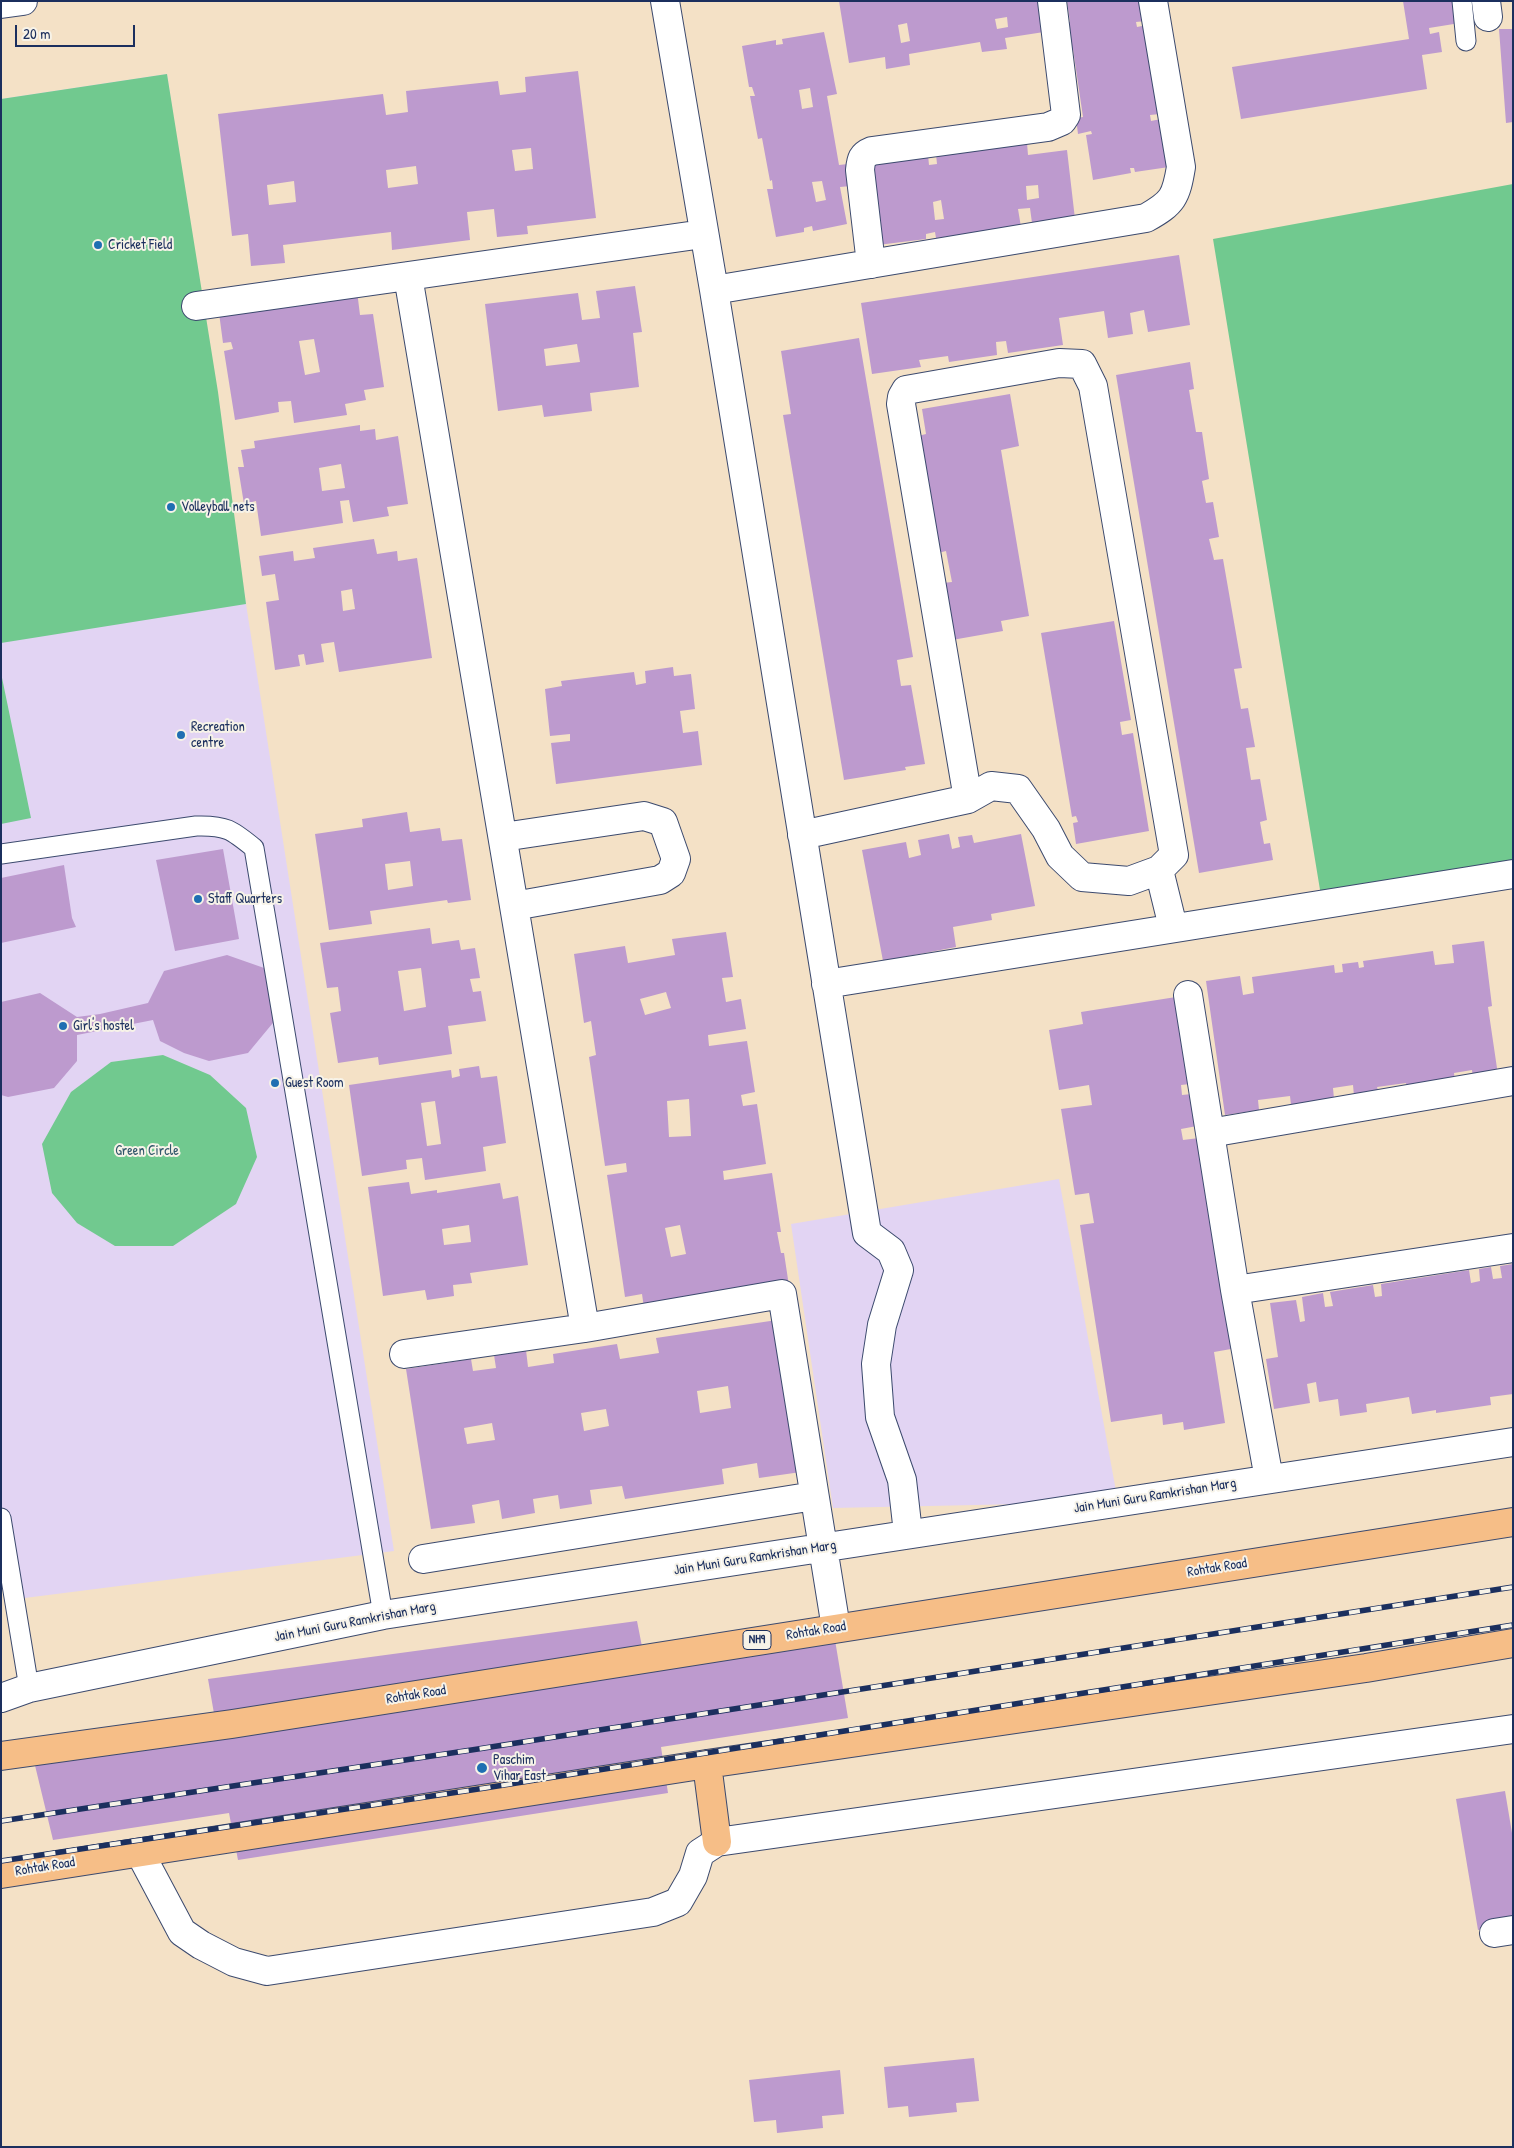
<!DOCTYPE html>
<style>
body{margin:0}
#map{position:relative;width:1514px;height:2148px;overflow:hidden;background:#f4e1c6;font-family:"Patrick Hand",sans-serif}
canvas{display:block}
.frame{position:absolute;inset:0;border:2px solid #1b2f5e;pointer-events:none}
.scale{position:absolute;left:15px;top:25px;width:120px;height:22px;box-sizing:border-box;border:2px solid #1b2f5e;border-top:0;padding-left:6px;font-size:15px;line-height:18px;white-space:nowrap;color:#1b2f5e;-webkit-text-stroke:4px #f7f3e8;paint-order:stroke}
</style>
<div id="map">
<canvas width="1514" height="2148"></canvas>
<div class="frame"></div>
<div class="scale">20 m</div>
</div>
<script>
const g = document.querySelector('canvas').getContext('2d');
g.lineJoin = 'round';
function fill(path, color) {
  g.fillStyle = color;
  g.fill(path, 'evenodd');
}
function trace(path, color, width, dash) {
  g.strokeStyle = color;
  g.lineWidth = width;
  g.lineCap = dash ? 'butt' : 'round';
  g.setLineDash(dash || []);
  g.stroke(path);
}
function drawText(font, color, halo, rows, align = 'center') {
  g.font = font + ' "Patrick Hand",sans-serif';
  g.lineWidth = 4;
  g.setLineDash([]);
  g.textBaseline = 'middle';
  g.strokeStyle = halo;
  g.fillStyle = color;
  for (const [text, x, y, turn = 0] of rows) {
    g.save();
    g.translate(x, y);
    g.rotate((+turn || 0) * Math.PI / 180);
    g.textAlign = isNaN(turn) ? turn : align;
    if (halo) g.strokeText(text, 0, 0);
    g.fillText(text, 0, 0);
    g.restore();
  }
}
const built = new Path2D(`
 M167,74L246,604L394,1551L9,1600L1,1547V99Z
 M1059,1179L1118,1502L833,1508L791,1224Z`);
const green = new Path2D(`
 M167,74L218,392L246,604L1,643V99Z
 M1513,184V874L1322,902L1213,239Z
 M1,673L31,818L1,824Z
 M163,1055L210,1075L246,1108L257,1157L236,1204L173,1246H115L77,1223L52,1193L42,1144L71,1092L111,1062Z`);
const building = new Path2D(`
 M839,1H1039L1044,32L1005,38L1007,49L982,52L980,42L909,54L910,65L886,69L885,57L849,63ZM1007,17L1008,27L997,29L995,19ZM907,23L910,41L901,43L898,25Z
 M1067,1H1143L1146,21L1136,22L1137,27L1147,25L1160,114L1150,115L1151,121L1161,119L1169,167L1135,172L1134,168H1130L1131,173L1093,180L1086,135L1092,134L1091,131L1078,134L1076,118L1083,117L1073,49L1065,50L1060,23L1070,22Z
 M1403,1H1456L1460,23L1429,28L1430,34L1439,32L1442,52L1422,55L1427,89L1241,119L1232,67L1409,39Z
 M1499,29H1513V122L1506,123Z
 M824,32L837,94L827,96L839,165L848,164L851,186L840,187L847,224L813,231L812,226L804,228V232L776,237L767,189H773L772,180L770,181L762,138L758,139L750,96H755L752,87H749L742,46L776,40V45L783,44L782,39ZM810,88L813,107L802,109L799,90ZM822,181L826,200L816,202L812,182Z
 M578,71L596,218L527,226L528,234L497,237L494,209L467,212L470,240L392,250L391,232L283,245L285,263L251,266L248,234L232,236L218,114L383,94L386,115L408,112L406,91L498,81L500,95L526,92L525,77ZM531,148L533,169L515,171L512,150ZM416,166L418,184L388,188L386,170ZM294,181L296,202L269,205L267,185Z
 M1027,143L1028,155L1067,150L1075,219L1032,223L1030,208L1018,209L1021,227L936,238L935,232L926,234V239L878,245L868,162L928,155L929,165L937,164L936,154ZM1038,185L1039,198L1027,200L1026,186ZM941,200L944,219L935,220L933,202Z
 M1179,255L1190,325L1148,332L1144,310L1130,313L1133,334L1108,338L1104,311L1059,318L1063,345L1008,353L1006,341L996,342L997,355L949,362L948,356L919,360L921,367L872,374L861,303Z
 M635,286L642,332L633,333L639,387L590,393L592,411L544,417L542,405L498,411L485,304L578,293L582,320L600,318L596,291ZM577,344L580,362L546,366L544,349Z
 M357,291L360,315L373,314L384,387L364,390L366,400L345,404L347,415L294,423L291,401L278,402L279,412L235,420L224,351L233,349L231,342L223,343L219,313ZM314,339L320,372L305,375L299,341Z
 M859,338L913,657L897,660L901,686L911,685L925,764L905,767L906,770L844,780L783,415L791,414L781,351Z
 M1190,362L1194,389L1189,390L1196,432H1202L1209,479L1202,481L1206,503L1213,502L1219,537L1209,539L1214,560L1223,559L1242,668L1234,669L1241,709L1248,708L1255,747L1246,748L1251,780L1260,779L1267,820L1260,822L1264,844L1270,843L1273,860L1199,873L1116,375Z
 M1010,394L1019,446L1001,450L1029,616L1001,621L1003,631L952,640L943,583L952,582L946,551L938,553L918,436L926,434L922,409Z
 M360,425V431L375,429L376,440L398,436L408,504L387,507L389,516L353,522L349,500L340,501L343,523L261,536L256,501L244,504L238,467H244L241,450L255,448L254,441ZM341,464L345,488L322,491L319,468Z
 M374,539L377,554L397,551L398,561L417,558L432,658L339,672L334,642L321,644L324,662L306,665L304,654L298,655L300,666L275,670L266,602L279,600L275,574L262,576L259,556L293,551L294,561L315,558L313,548ZM352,589L355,609L343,611L341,591Z
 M1114,621L1131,720L1120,722L1122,735L1133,733L1149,831L1076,844L1073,823L1078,822L1076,816L1072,817L1041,633Z
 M673,667L674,676L691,674L695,709L680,711L683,733L698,731L702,765L556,784L551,743L570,741V734L550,736L545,689L562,686L561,681L634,672L636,685L646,683L645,671Z
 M407,812L410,832L440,828L442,841L462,839L471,900L448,903L447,900L370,911L372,924L329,930L315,834L363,827L362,819ZM410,861L413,886L388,890L385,864Z
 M949,834L952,849L960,847L958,837L972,835L974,843L1021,834L1035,906L991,914L992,920L953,927L956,947L883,961L862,850L906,842L909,858L921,855L918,840Z
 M223,849L239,939L175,951L156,860Z
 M64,865L72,918L76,927L1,943V878Z
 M430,928L432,944L459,940L461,950L475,948L480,978L470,979L473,992L481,991L486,1021L448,1026L452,1054L379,1065L378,1057L338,1063L330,1013L341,1011L338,987L327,988L320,943ZM421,968L426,1007L404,1011L398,971Z
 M726,932L733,977L722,978L726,1002L741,999L746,1029L708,1035L709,1046L747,1041L755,1092L741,1095L743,1106L757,1104L766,1164L723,1171L724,1180L772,1173L781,1232H777L781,1253H784L789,1286L687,1296L688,1301L644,1308L642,1294L625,1297L607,1175L627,1172L626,1163L605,1166L589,1057L596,1055L591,1021L584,1023L574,954L625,946L628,963L675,955L672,939ZM666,992L671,1008L645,1015L640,999ZM689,1099L691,1136L669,1137L667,1101ZM680,1225L686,1254L671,1257L665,1228Z
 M1484,941L1492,1006L1488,1007L1498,1075L1473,1079L1472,1070L1454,1073L1455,1082L1407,1088L1406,1083L1377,1087L1379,1093L1354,1096L1353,1085L1333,1088L1334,1099L1291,1105L1290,1096L1258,1100L1259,1110L1225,1115L1206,981L1240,976L1243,995L1254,993L1252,977L1334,965L1335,973L1343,972L1342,964L1358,962L1359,968L1364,967L1363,961L1433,951L1435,965L1454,963L1452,945Z
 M227,955L267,969L277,1018L248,1053L209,1061L184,1053L160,1041L153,1020L77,1035V1061L54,1088L8,1097L1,1095V1002L40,993L77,1017L100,1014L148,1003L164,971Z
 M1176,997L1190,1084L1181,1085L1182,1095L1192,1094L1197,1126L1181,1129L1183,1140L1199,1138L1231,1349L1214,1352L1225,1423L1184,1430L1183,1422L1163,1425L1162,1414L1111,1422L1080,1225L1094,1223L1089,1193L1075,1195L1061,1109L1092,1105L1089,1085L1059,1090L1049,1030L1083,1024L1081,1012Z
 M479,1066L481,1078L497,1076L506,1143L483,1147L486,1171L425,1180L422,1158L406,1160L407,1169L362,1176L349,1085L451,1070L452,1078L460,1076L459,1069ZM435,1101L441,1144L427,1146L421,1103Z
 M409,1182L411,1194L437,1190V1193L500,1183L503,1199L518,1196L528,1265L470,1273L472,1283L453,1285L454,1296L427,1300L425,1290L383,1296L368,1187ZM469,1225L471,1242L444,1245L442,1229Z
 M1513,1264V1394L1490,1397L1491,1405L1436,1413V1410L1412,1414L1409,1397L1366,1404L1367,1412L1340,1416L1338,1399L1319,1402L1316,1382L1307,1384L1310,1403L1274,1409L1266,1359L1278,1357L1270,1303L1296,1300L1300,1322L1305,1321L1302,1297L1323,1293L1325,1307L1333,1306L1330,1292L1373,1285L1375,1297L1382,1296L1381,1284L1469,1270L1471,1283L1480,1281L1479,1269L1491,1267L1493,1279L1502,1278L1500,1266Z
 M777,1320L801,1472L759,1478L757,1463L722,1469L724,1484L625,1499L622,1486L590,1490L592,1504L560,1509L558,1495L533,1499L535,1513L502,1519L499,1500L472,1505L475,1523L431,1529L406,1369L471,1359L473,1371L496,1368L494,1355L526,1350L528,1367L554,1363L553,1354L617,1344L620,1359L659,1353L656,1338ZM728,1386L731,1408L700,1413L697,1391ZM606,1409L609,1426L584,1431L581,1413ZM492,1423L495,1440L467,1444L464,1428Z
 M637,1621L647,1672L835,1640L848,1718L661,1747L668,1793L238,1860L229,1813L53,1840L32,1753L216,1725L208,1679Z
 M1505,1791L1513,1839V1924L1478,1930L1456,1799Z
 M974,2058L979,2101L956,2103L957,2112L909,2117L908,2106L888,2108L884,2067Z
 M840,2070L844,2114L822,2116L823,2128L777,2133L776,2120L754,2122L749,2080Z`);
const lane = new Path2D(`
 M1462,1L1466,41
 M1,854L196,826C226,825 232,830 254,848L383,1615
 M1,1518L29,1688`);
const street = new Path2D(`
 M665,1L714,290L867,1233L891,1251L899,1270L882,1325L876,1364L880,1417L902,1480L908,1533
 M1486,1L1488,17
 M1,4L23,1
 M871,264L860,170C861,159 862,155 872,151L1048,127L1062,121L1066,115L1052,1
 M714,290L1146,218C1173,203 1176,197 1181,167L1153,1
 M196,306L408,276
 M802,835L968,799L991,786L1018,789L1046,829L1060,856L1082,877L1129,881L1159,870L1174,855L1093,386L1082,364L1059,363L906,390L902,397L901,404L968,799
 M503,837L644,816L663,822L676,859L671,873L660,880L514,906
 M1159,870L1173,927
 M826,984L1513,874
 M1188,995L1235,1290L1269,1479
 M1210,1133L1513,1081
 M1235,1290L1513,1248
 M585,1328L408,276L703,234
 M404,1354L585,1328L782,1294L836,1628
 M423,1559L814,1496
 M1,1698L29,1688L383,1615L1513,1442
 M140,1853L182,1932L201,1945L234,1962L267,1971L653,1912L678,1902L693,1876L700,1853L717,1842L1513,1729
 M1494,1933L1513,1930`);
const primary = new Path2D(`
 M1,1756L232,1724L1513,1522
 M707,1764L717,1842
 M1,1874L707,1764L1366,1668L1513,1643`);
const rail = new Path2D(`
 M1,1821L478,1749L1513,1587
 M1,1861L485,1788L1513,1625`);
const markers = [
 [98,245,5,"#1f6fb2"],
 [171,507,5,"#1f6fb2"],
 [181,735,5,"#1f6fb2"],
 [198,899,5,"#1f6fb2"],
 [63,1026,5,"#1f6fb2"],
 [275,1083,5,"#1f6fb2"],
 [482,1768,6,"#1f6fb2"]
];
const shields = [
 [757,1640,28]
];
const shieldNames = [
 ["NH9",757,1640]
];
const poiNames = [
 ["Cricket Field",108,245],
 ["Volleyball nets",181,507],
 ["Recreation",191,727],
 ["centre",191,743],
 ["Staff Quarters",208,899],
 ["Girl's hostel",73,1026],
 ["Guest Room",285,1083],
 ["Paschim",493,1760],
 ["Vihar East",493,1776]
];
const parkNames = [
 ["Green Circle",147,1151]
];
const streetNames = [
 ["Jain Muni Guru Ramkrishan Marg",1155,1496,-9],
 ["Jain Muni Guru Ramkrishan Marg",755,1558,-9],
 ["Rohtak Road",1217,1568,-9],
 ["Jain Muni Guru Ramkrishan Marg",355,1622,-11],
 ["Rohtak Road",816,1631,-9],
 ["Rohtak Road",416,1695,-9],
 ["Rohtak Road",45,1867,-9]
];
fill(built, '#e2d4f3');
fill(green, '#71c98f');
fill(building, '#bd9ace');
trace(lane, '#3c4a6e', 21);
trace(street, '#3c4a6e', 30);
trace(primary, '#3c4a6e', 30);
trace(lane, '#fff', 19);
trace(street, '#fff', 28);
trace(primary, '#f6be87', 28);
trace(rail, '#1b2f5e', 5.5);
trace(rail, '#f7f3e8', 4, [11]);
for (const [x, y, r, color] of markers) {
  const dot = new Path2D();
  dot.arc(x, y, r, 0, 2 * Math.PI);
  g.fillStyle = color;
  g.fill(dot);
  trace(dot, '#f7f3e8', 2);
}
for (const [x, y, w] of shields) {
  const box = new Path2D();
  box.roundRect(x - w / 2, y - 9.5, w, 19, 4);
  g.fillStyle = '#f7f3e8';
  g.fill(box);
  trace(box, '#1b2f5e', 1);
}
drawText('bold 12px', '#1b2f5e', null, shieldNames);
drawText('14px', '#1b2f5e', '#f7f3e8', poiNames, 'left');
drawText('14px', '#30566a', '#f7f3e8', parkNames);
drawText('14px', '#1b2f5e', '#f7f3e8', streetNames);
</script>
